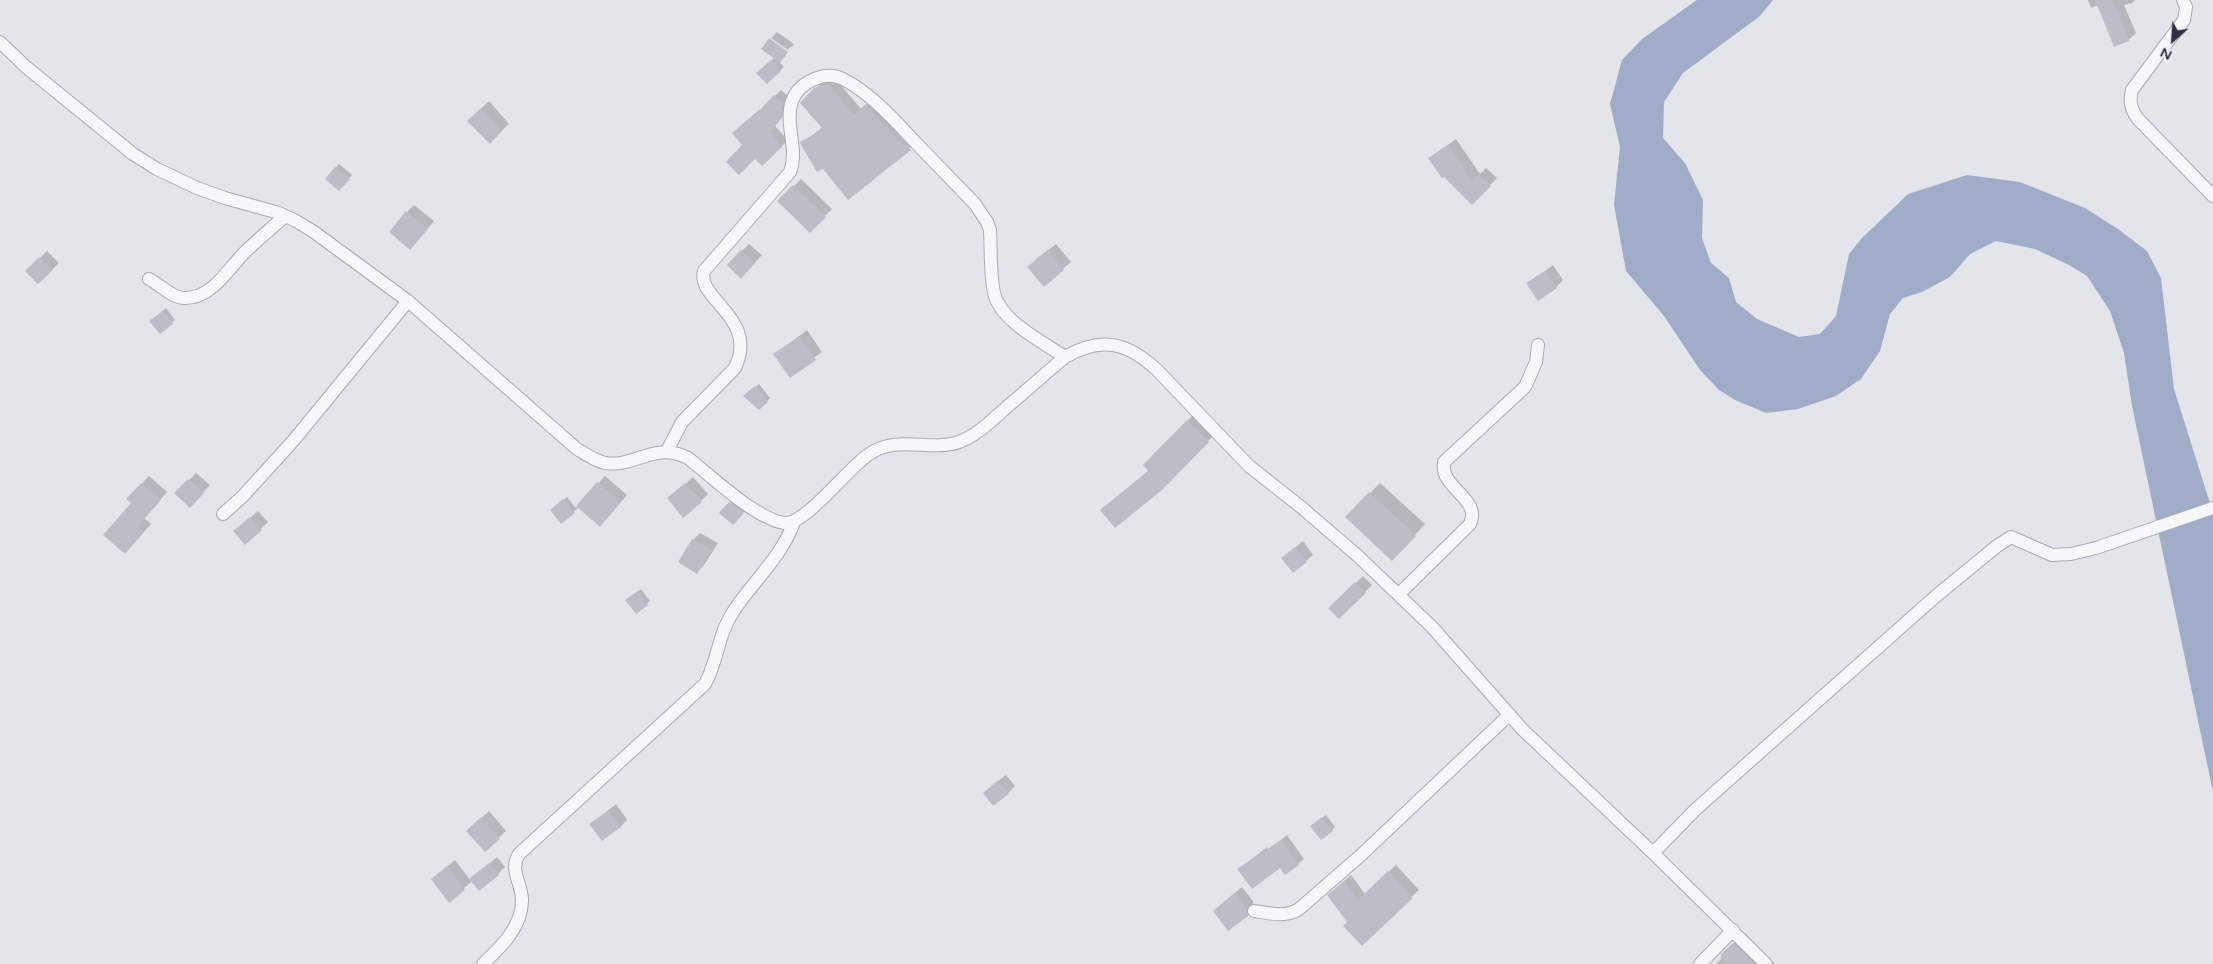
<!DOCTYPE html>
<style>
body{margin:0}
#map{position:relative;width:2213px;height:964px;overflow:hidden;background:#e4e5eb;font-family:"Varela Round",sans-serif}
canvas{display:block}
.north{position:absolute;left:2148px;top:15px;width:50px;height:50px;-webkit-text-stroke:4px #f3f4f8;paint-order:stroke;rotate:206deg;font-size:14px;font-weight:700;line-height:20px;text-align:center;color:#2c3042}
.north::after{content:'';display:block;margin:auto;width:18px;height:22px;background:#2c3042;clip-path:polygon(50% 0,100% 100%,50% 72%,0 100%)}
</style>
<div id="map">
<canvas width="2213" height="964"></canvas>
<div class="north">N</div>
</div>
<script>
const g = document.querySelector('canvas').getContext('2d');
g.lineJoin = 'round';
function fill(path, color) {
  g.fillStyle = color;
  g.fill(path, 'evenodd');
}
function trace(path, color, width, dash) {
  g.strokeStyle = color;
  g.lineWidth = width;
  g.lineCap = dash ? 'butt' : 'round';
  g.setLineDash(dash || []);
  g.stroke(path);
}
const water = new Path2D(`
 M1697,0H1773L1760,16L1683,73L1664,102L1663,138L1685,163L1703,200L1702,238L1711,263L1729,278L1736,302L1757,319L1799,337L1820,334L1836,316L1849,254L1862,238L1908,194L1967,175L2020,182L2085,208L2118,229L2147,251L2161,278L2174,389L2213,513V792L2132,406L2124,353L2110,311L2087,276L2069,265L2035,249L1996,241L1970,254L1950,277L1922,292L1903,298L1890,314L1880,351L1861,379L1836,396L1798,409L1766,413L1735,400L1719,390L1700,370L1664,316L1626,271L1614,205L1620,147L1610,104L1622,60L1642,39Z`);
const shadow = new Path2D(`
 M2088,0H2135L2132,3L2124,5L2136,33L2128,40L2098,5L2091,8Z
 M777,32L794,44L792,47L791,46L788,50L771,38Z
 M786,55L779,62L784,67L767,82L758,73L775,57Z
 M835,78L861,109L873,98L917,142L848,198L802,143L823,127L802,103L822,82Z
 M781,90L789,97L788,110L775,126L788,140L762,164L744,145L740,127L760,109L761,110Z
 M489,101L509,124L490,142L468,121Z
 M1456,139L1480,174L1486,168L1497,178L1472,203L1430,158Z
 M339,164L352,175L339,190L327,179Z
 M801,179L832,209L810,231L779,201Z
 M414,205L434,221L417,241L407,212Z
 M749,244L762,255L748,270L728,265Z
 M1056,244L1071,262L1044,285L1035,260Z
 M47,251L59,263L38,283L27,271Z
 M1553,265L1563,280L1556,287L1528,283Z
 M166,308L175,320L160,333L154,318Z
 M807,330L822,352L790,376L775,354Z
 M759,384L770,398L759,409L748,393Z
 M1197,411L1218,431L1161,489L1102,510L1149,470L1144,465Z
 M196,473L210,485L190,506L176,493Z
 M149,476L167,492L144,518L151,524L132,545L133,503L128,499Z
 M605,476L627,495L607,518L579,507L562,522L555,507L567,497L576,508Z
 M693,477L708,494L701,501L676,492Z
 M1380,483L1425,524L1403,548L1370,493Z
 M737,496L750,505L733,524L730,503Z
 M258,511L268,522L245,543L242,525Z
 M700,533L718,543L704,565L697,572L680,562L693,540Z
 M1303,541L1313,555L1306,561L1283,558Z
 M1363,576L1372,585L1339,617L1330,608Z
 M641,589L650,601L636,613L630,597Z
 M1006,775L1015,786L1008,793L991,786Z
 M616,804L627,820L620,827L591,824Z
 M489,811L506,831L485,850L475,824Z
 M1326,815L1335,827L1332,830L1315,823Z
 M1287,835L1304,859L1298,864L1239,869L1267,847L1268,850Z
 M497,857L505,867L498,874L479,889L472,881L449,901L432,879L455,860L470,880Z
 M1396,865L1419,890L1362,944L1348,922L1336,888L1351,875L1365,894Z
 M1242,887L1253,901L1254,907L1247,915L1221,904Z
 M1743,934H1746L1775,964H1716L1722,958V955Z`);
const building = new Path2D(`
 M2095,0H2113L2129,41L2114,47Z
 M769,38L788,52L780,63L761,49Z
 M771,60L781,71L767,84L756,73Z
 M828,84L854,115L866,104L883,124L885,123L898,141L901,139L911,150L848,200L823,169L817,172L801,145L800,142L823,129L800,103L814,88Z
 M774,95L783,104L781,118L770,133L782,147L762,166L755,159L739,175L726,162L742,145L732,133L753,115L754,116Z
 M481,108L502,131L490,144L467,121Z
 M1448,145L1472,180L1478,174L1491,186L1472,205L1444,177L1442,178L1428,158Z
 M335,167L350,179L339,191L325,179Z
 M793,185L826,217L810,233L777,201Z
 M406,211L428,229L410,250L389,232Z
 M741,250L755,263L741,279L727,265Z
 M1048,250L1064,270L1044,287L1027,267Z
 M39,257L53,270L38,284L25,271Z
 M1545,271L1557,288L1538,301L1526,283Z
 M163,311L173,324L160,334L149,321Z
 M800,336L816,360L790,378L773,354Z
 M755,386L768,402L759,410L743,396Z
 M1187,420L1209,442L1162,490L1115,528L1100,510L1148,471L1143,465Z
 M188,479L204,493L190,508L174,493Z
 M597,482L621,502L600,527L576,506Z
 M141,483L161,500L138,526L144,532L125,554L103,535L131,503L126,499Z
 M685,483L702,502L683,518L667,498Z
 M1369,492L1416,536L1392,561L1345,517Z
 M563,499L575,513L561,524L550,510Z
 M729,502L744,513L733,525L719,513Z
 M250,517L262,530L245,545L233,531Z
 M692,539L712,550L697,574L678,562Z
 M1295,547L1307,562L1293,573L1281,558Z
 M1355,582L1366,593L1339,619L1328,608Z
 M638,591L648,605L636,614L625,600Z
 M998,781L1009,794L993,806L983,793Z
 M609,810L621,827L602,841L589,824Z
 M481,817L500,839L485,852L466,831Z
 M1322,817L1333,831L1321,840L1310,826Z
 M1281,840L1299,865L1285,875L1280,868L1252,889L1237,869Z
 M489,863L499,875L479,891L469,879Z
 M447,866L465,890L449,903L431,879Z
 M1388,871L1413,898L1362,946L1343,926L1347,922L1327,895L1344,881L1358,900Z
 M1235,893L1247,908L1248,916L1228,931L1213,911Z
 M1733,943L1754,964H1725L1721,960V954Z`);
const minor = new Path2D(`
 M2183,0L2186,7L2184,20L2132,90C2129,102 2131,108 2137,118L2213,196
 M0,42L26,67L133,154L157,169L197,188L225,198L279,213L296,221L314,232L408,301L577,449C586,454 595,461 605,463C635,468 654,441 688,458C711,476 757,520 785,523C805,525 848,468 868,455C896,434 929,452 959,442C978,435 993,419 1008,406C1027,390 1046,373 1065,357C1101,336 1127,342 1157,370L1249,466L1301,507L1359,557L1432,627L1522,729L1653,853L1766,964
 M149,279C161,285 173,299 186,298C213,297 228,269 245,252C258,239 272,228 285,216
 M667,451L682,422L735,368C759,317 696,300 704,271L790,172C799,149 784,124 792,101C799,82 825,70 843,79C872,94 895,121 917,144C936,164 956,184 975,204L987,222L990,230C991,250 990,273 994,293C1000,321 1043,342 1065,357
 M223,514L243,496L293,441L408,301
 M1399,594L1470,524C1482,498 1439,488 1444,462L1525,387L1536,362L1538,345
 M1653,853L1696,809L1936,596L1997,546L2011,537L2052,555L2071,554L2096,548L2213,508
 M1254,911C1269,913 1285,918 1299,909L1360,856L1509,715
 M483,964C501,947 523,926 522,899C521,881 509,870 519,854L705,684C718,661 718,634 733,612C753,581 781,558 794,522
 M1700,964L1733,930`);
fill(water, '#a1adc8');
fill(shadow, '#0003');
fill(building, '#bbbec7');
trace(minor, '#a9abb5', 14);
trace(minor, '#f6f7f9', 12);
</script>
